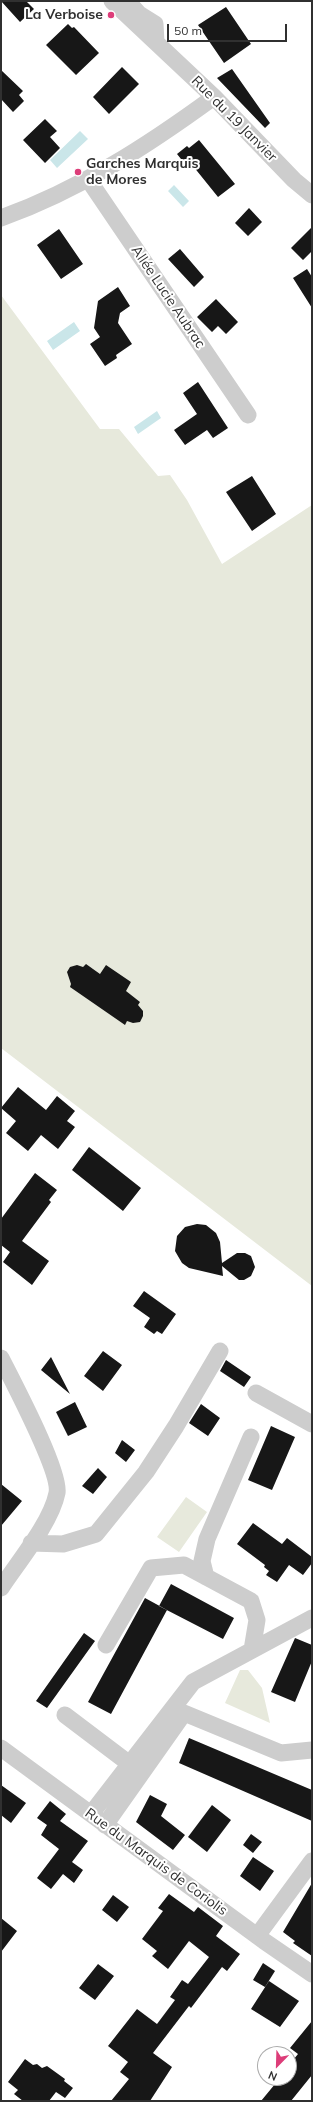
<!DOCTYPE html>
<meta charset="utf-8">
<style>
body{margin:0}
#map{position:relative;width:313px;height:2102px;overflow:hidden;background:#fff;font-family:Mulish,sans-serif}
canvas{display:block}
.frame{position:absolute;inset:0;border:2px solid #303030;pointer-events:none}
.north{position:absolute;left:257px;top:2046px;width:40px;height:40px;box-sizing:border-box;background:#fff;border:1px solid #acacac;border-radius:50%;rotate:203deg;font-size:11px;font-weight:700;line-height:16px;text-align:center;color:#303030}
.north::after{content:'';display:block;margin:auto;width:14px;height:18px;background:#dd3d79;clip-path:polygon(50% 0,100% 100%,50% 72%,0 100%)}
.scale{position:absolute;left:167px;top:24px;width:120px;height:18px;box-sizing:border-box;border:2px solid #303030;border-top:0;padding-left:5px;font-size:12px;line-height:14px;white-space:nowrap;color:#303030;-webkit-text-stroke:3px #fff;paint-order:stroke}
</style>
<div id="map">
<canvas width="313" height="2102"></canvas>
<div class="frame"></div>
<div class="north">N</div>
<div class="scale">50 m</div>
</div>
<script>
const g = document.querySelector('canvas').getContext('2d');
g.lineJoin = 'round';
function fill(path, color) {
  g.fillStyle = color;
  g.fill(path, 'evenodd');
}
function trace(path, color, width, dash) {
  g.strokeStyle = color;
  g.lineWidth = width;
  g.lineCap = dash ? 'butt' : 'round';
  g.setLineDash(dash || []);
  g.stroke(path);
}
function drawText(font, color, halo, rows, align = 'center') {
  g.font = font + ' Mulish,sans-serif';
  g.lineWidth = 4;
  g.setLineDash([]);
  g.textBaseline = 'middle';
  g.strokeStyle = halo;
  g.fillStyle = color;
  for (const [text, x, y, turn = 0] of rows) {
    g.save();
    g.translate(x, y);
    g.rotate((+turn || 0) * Math.PI / 180);
    g.textAlign = isNaN(turn) ? turn : align;
    if (halo) g.strokeText(text, 0, 0);
    g.fillText(text, 0, 0);
    g.restore();
  }
}
const green = new Path2D(`
 M1,295L100,429H119L158,476L170,475L187,500L222,564L312,505V1286L1,1048Z
 M186,1497L207,1512L179,1552L157,1537Z
 M240,1670H248L262,1688L270,1723L225,1703Z`);
const water = new Path2D(`
 M80,131L88,139L57,168L50,160Z
 M174,185L189,201L183,207L168,191Z
 M74,322L80,331L53,350L47,341Z
 M157,411L161,418L138,434L134,427Z`);
const building = new Path2D(`
 M1,1H26L34,9L20,22Z
 M226,7L251,44L224,63L198,25Z
 M68,24L72,28L74,27L99,53L76,75L46,45Z
 M122,67L139,84L109,114L93,97Z
 M232,69L270,123L265,128L217,78Z
 M1,70L23,91L19,95L24,101L13,112L1,99Z
 M45,119L57,131L50,137L60,148L45,163L23,140Z
 M199,140L235,184L218,197L193,166L189,169L177,154L187,146L189,148Z
 M249,208L262,222L248,236L235,223Z
 M312,227V251L303,260L291,248Z
 M59,229L83,264L61,279L37,245Z
 M180,249L204,277L194,287L168,259Z
 M307,269L312,277V308L293,278Z
 M118,287L130,306L120,313L118,323L132,344L116,355L117,358L105,366L90,344L100,337L94,328L98,301Z
 M216,299L238,322L226,334L218,326L212,332L197,317Z
 M198,382L228,428L213,438L207,430L185,445L174,430L197,414L183,393Z
 M252,476L276,514L252,531L226,492Z
 M86,964L100,974L106,965L131,982L126,991L140,1002L138,1005L143,1011V1016L140,1022L133,1023L127,1021L125,1025L70,987L71,984L67,972L70,967L77,965L83,967Z
 M18,1087L46,1110L57,1096L75,1111L67,1121L75,1127L58,1149L41,1135L28,1151L6,1133L16,1121L1,1108Z
 M89,1147L141,1188L123,1211L72,1170Z
 M35,1173L57,1190L49,1200L51,1202L22,1241L49,1261L32,1285L3,1262L10,1252L1,1245V1219Z
 M197,1224L206,1225L216,1233L220,1242L222,1263L237,1253H245L251,1256L255,1267L251,1276L244,1280H239L222,1266L223,1276L189,1268L182,1263L175,1251L177,1236L185,1227Z
 M144,1291L176,1314L162,1334L157,1331L154,1334L144,1327L150,1318L133,1306Z
 M103,1351L122,1365L103,1391L84,1376Z
 M51,1357L70,1394L41,1370Z
 M226,1360L251,1377L244,1387L220,1371Z
 M75,1402L87,1427L68,1436L56,1412Z
 M201,1404L220,1418L208,1436L189,1423Z
 M271,1426L295,1437L272,1490L248,1480Z
 M122,1440L135,1450L126,1462L115,1453Z
 M98,1468L107,1477L93,1494L82,1486Z
 M1,1484L22,1501L1,1526Z
 M253,1523L282,1544L287,1538L312,1557V1563L303,1575L289,1565L277,1582L266,1575L269,1571L264,1567L265,1565L237,1544Z
 M171,1584L234,1618L223,1639L159,1606Z
 M145,1598L167,1610L111,1714L88,1702Z
 M84,1633L95,1641L47,1708L36,1701Z
 M295,1638L312,1645V1661L295,1702L271,1692Z
 M189,1738L312,1790V1821L179,1763Z
 M1,1785L26,1803L11,1823L1,1815Z
 M150,1795L167,1804L161,1816L185,1835L173,1850L136,1822Z
 M50,1801L66,1814L60,1821L88,1841L72,1862L83,1870L74,1883L63,1874L51,1889L37,1878L59,1849L41,1835L47,1825L37,1818Z
 M212,1805L231,1820L207,1852L188,1837Z
 M251,1834L262,1842L253,1853L243,1845Z
 M253,1857L274,1871L260,1891L240,1876Z
 M312,1883V1956L293,1943L295,1941L283,1932Z
 M169,1894L194,1912L198,1907L223,1926L216,1936L240,1954L227,1971L222,1967L191,2008L189,2006L153,2053L172,2067L150,2101H111L129,2079L120,2072L128,2062L108,2046L137,2009L157,2024L175,2000L170,1997L182,1980L188,1984L209,1957L189,1941L168,1969L152,1956L157,1951L142,1939L163,1911L158,1908Z
 M113,1895L129,1907L117,1922L102,1910Z
 M1,1918L17,1931L1,1952Z
 M263,1963L275,1971L265,1987L253,1980Z
 M98,1964L114,1976L95,2000L79,1988Z
 M269,1981L299,2001L280,2027L251,2009Z
 M312,2021V2075L291,2101H261L280,2078H289V2065L298,2054L290,2048Z
 M25,2059L33,2065L37,2064L42,2068L47,2066L65,2079L64,2081L73,2088L65,2098L56,2092L49,2101H23L14,2094L18,2090L8,2082Z`);
const street = new Path2D(`
 M112,1L214,97L294,180L312,195
 M130,4L139,14L155,24L156,42
 M88,179L248,415
 M1,218C79,190 147,146 214,97
 M1,1358C13,1382 61,1472 57,1493C51,1523 18,1562 1,1588
 M256,1393L312,1424
 M31,1543L63,1544L96,1534L146,1472L176,1426L220,1351
 M206,1577L202,1561L207,1539L251,1437
 M106,1645L151,1568L184,1565L251,1601L257,1620L252,1650
 M65,1715L139,1771
 M1,1748L264,1941L312,1974
 M91,1814L193,1682L312,1618
 M105,1825L184,1713L281,1753L312,1750
 M257,1936L312,1861`);
const markers = [
 [111,15,4,"#dd3d79"],
 [78,172,4,"#dd3d79"]
];
const poiNames = [
 ["La Verboise",103,15],
 ["Garches Marquis",86,164,"left"],
 ["de Mores",86,180,"left"]
];
const streetNames = [
 ["Rue du 19 Janvier",234,119,45],
 ["Allée Lucie Aubrac",168,297,56],
 ["Rue du Marquis de Coriolis",156,1862,36]
];
fill(green, '#e7e9dc');
fill(water, '#cae6e9');
fill(building, '#171717');
trace(street, '#cdcdcd', 17);
for (const [x, y, r, color] of markers) {
  const dot = new Path2D();
  dot.arc(x, y, r, 0, 2 * Math.PI);
  g.fillStyle = color;
  g.fill(dot);
  trace(dot, '#fff', 1.5);
}
drawText('bold 14px', '#303030', '#fff', poiNames, 'right');
drawText('14px', '#303030', '#fff', streetNames);
</script>
